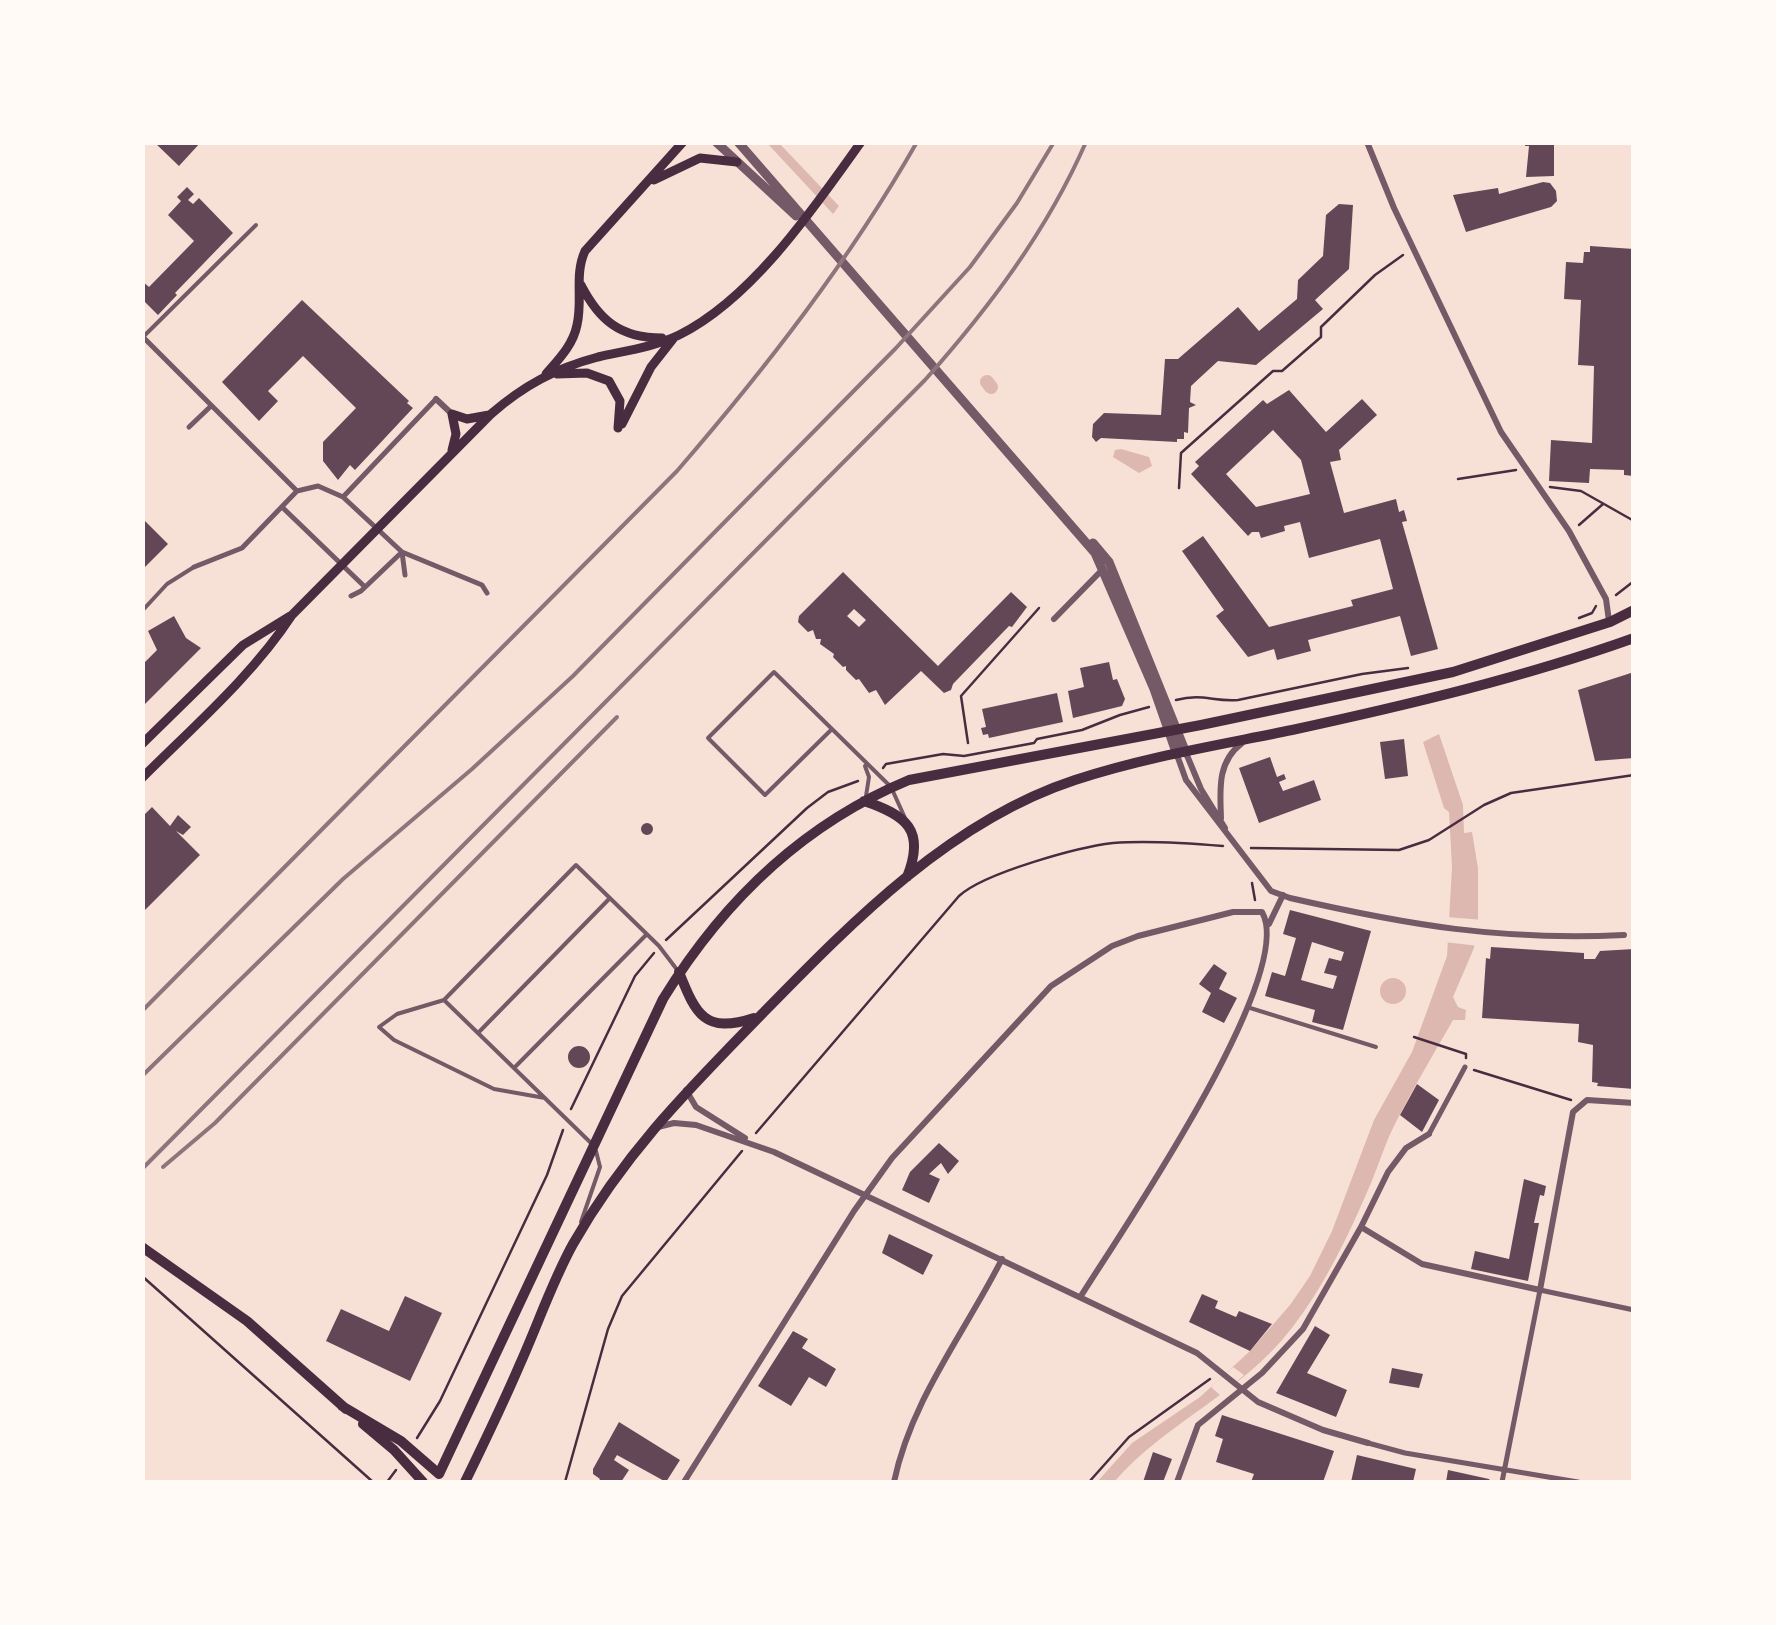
<!DOCTYPE html>
<style>
body{margin:0}
#map{position:relative;width:1776px;height:1625px;overflow:hidden;background:#f7e1d7;font-family:"Titillium Web",sans-serif}
canvas{display:block}
.frame{position:absolute;inset:0;border:145px solid #fffaf5;pointer-events:none}
</style>
<div id="map">
<canvas width="1776" height="1625"></canvas>
<div class="frame"></div>
</div>
<script>
const g = document.querySelector('canvas').getContext('2d');
g.lineJoin = 'round';
function fill(path, color) {
  g.fillStyle = color;
  g.fill(path, 'evenodd');
}
function trace(path, color, width, dash) {
  g.strokeStyle = color;
  g.lineWidth = width;
  g.lineCap = dash ? 'butt' : 'round';
  g.setLineDash(dash || []);
  g.stroke(path);
}
const water = new Path2D(`
 M767,143H779L839,206L833,214Z
 M1121,449L1149,457L1152,466L1139,473L1113,457L1115,450Z
 M1439,734L1463,805L1464,833L1472,832L1478,868V918L1474,948L1453,997L1458,1007L1466,1010L1465,1020H1453C1433,1055 1412,1090 1394,1126C1385,1144 1379,1164 1371,1183C1350,1232 1325,1286 1291,1329C1243,1392 1165,1423 1114,1482H1097L1132,1443L1200,1397L1250,1351L1290,1305L1310,1276L1332,1231L1374,1120L1412,1052L1447,956L1452,867L1449,812L1444,808L1423,742Z
 M1380 991a13 13 0 1 1 26 0a13 13 0 1 1-26 0Z`);
const pier = new Path2D(`
 M1446,917L1483,920L1479,946L1444,942Z
 M1233,1367L1244,1375L1221,1396L1211,1387Z`);
const canal = new Path2D(`
 M987,382L991,387`);
const building = new Path2D(`
 M154,142H201L179,166Z
 M1525,142H1554V176L1526,177L1529,146H1525Z
 M1543,182L1550,183L1556,191L1557,201L1551,207L1466,232L1453,195L1498,188L1499,194Z
 M187,187L194,194L188,200L193,204L199,198L233,233L175,293L177,295L158,315L145,302L142,304V281L149,287L194,241L168,215L181,201L177,197Z
 M1339,204L1353,205L1349,269L1315,300L1323,309L1256,365L1218,361L1191,386L1190,402L1196,405L1189,408L1188,433L1184,432V439H1177V442L1101,438L1096,442L1092,437L1093,424L1104,413L1161,415L1165,359H1178L1238,307L1259,331L1297,299L1298,280L1323,256L1326,215Z
 M1590,246L1634,249V476L1624,475V470L1590,469L1589,483L1549,481L1551,440L1592,443L1594,366L1578,365L1581,300L1564,299L1566,262L1583,263L1584,252H1590Z
 M302,300L409,401L407,403L413,408L355,470L350,465L338,480L323,461V442L356,408L303,356L268,391L278,401L259,421L222,382Z
 M1289,390L1326,432L1362,399L1377,415L1339,450L1341,460L1330,462L1344,513L1396,499L1399,512L1404,510L1407,521L1402,522L1438,649L1411,656L1400,616L1308,640L1311,651L1277,660L1274,649L1248,657L1216,616L1224,610L1182,551L1203,536L1269,627L1353,606L1351,600L1393,589L1380,539L1309,558L1300,522L1284,526L1285,531L1261,538L1259,532H1252L1248,536L1191,474L1199,466L1195,462L1263,400L1267,404ZM1273,430L1301,460L1310,494L1256,507L1226,474Z
 M142,518L168,544L142,570Z
 M843,572L938,666L1011,592L1027,607L1012,627L1009,626L953,684L951,690L944,693L921,671L885,705L876,690L869,693L859,679L856,680L846,670V666L843,667L833,657L834,654L820,644L821,639H816L813,630L808,632L798,622L799,616ZM854,609L866,620L859,627L847,616Z
 M174,616L186,638L201,648L142,707V665L157,650L148,631Z
 M1109,662L1113,680L1117,679L1125,699L1122,706L1073,718L1068,691L1084,687L1080,668Z
 M1634,672V758L1595,761L1578,690Z
 M1057,693L1063,722L989,738L988,734L983,735L981,728L986,727L982,709Z
 M1404,739L1408,776L1385,779L1380,742Z
 M1270,757L1277,777L1284,774L1286,779L1279,782L1283,791L1314,780L1321,800L1259,823L1239,768Z
 M152,807L170,826L178,815L191,827L183,835L176,831L200,855L142,913V817Z
 M641 829a6 6 0 1 1 12 0a6 6 0 1 1-12 0Z
 M1290,910L1371,931L1343,1030L1312,1022L1315,1010L1265,996L1272,972L1285,976L1296,938L1283,934ZM1312,942L1344,952L1341,961L1329,958L1324,973L1337,976L1333,989L1301,980Z
 M1491,947L1584,953V959H1595L1600,951L1634,949V1089L1597,1086L1598,1083L1592,1082L1593,1045L1578,1042L1579,1024L1482,1018L1486,958L1490,959Z
 M1214,964L1227,973L1219,989L1237,998L1224,1023L1202,1012L1211,993L1199,984Z
 M568 1057a11 11 0 1 1 22 0a11 11 0 1 1-22 0Z
 M1417,1084L1439,1100L1422,1132L1400,1115Z
 M939,1143L959,1161L948,1174L941,1163L929,1174L940,1179L929,1203L902,1190L910,1172Z
 M1524,1179L1546,1186L1544,1196L1540,1195L1534,1223H1539L1528,1281L1471,1269L1475,1251L1509,1259Z
 M889,1234L933,1255L923,1275L882,1253Z
 M1202,1294L1218,1301L1215,1308L1236,1317L1239,1311L1272,1324L1250,1351L1189,1322Z
 M405,1296L442,1313L410,1381L326,1341L341,1309L389,1331Z
 M1315,1326L1330,1335L1307,1373L1347,1390L1336,1417L1276,1393Z
 M793,1331L808,1339L802,1348L836,1369L826,1387L809,1377L791,1406L758,1386Z
 M1392,1368L1423,1374L1419,1388L1389,1383Z
 M1222,1415L1334,1451L1323,1482H1251L1254,1474L1216,1462L1223,1439L1215,1436Z
 M619,1422L680,1460L666,1482L617,1455L614,1460L629,1470L621,1482H598L600,1479L593,1474V1469Z
 M1153,1452L1172,1459L1163,1482H1143Z
 M1357,1455L1416,1469L1413,1482H1351Z
 M1448,1470L1489,1479L1491,1482H1446Z`);
const path = new Path2D(`
 M1458,479L1516,470
 M1550,487L1581,491L1634,521
 M1179,488L1181,453L1273,371H1282L1321,337V327L1375,275L1403,255
 M1579,525L1603,504
 M1616,595L1634,581
 M1579,618L1592,613L1596,606
 M1176,700C1203,693 1213,702 1238,700L1362,674L1408,668
 M968,743L961,696L1039,608
 M883,768L886,764L943,754L964,756L1034,743L1037,739L1082,730L1120,715L1149,707
 M1251,848L1399,850L1429,840L1484,805L1511,793L1634,775
 M1252,883L1255,900
 M666,940L807,808L828,792L858,781
 M1414,1037L1466,1054V1058
 M1474,1070L1571,1100
 M571,1109L635,976L654,953
 M756,1133L959,896C984,873 1078,847 1113,843C1149,840 1188,843 1223,846
 M142,1276L373,1482
 M417,1438L440,1401L547,1175L563,1130
 M387,1482L396,1470
 M565,1482L608,1329L622,1296L742,1151
 M1089,1482L1129,1437L1210,1379`);
const service = new Path2D(`
 M142,338L256,225
 M142,611L167,584L194,567
 M832,729L765,795L708,738L774,672L891,787L905,818
 M865,766L869,777L866,796
 M444,1000L591,1143
 M1247,1007L1376,1047
 M478,1033L610,898
 M514,1068L647,934
 M545,1098L494,1089L394,1040L379,1027L397,1014L444,1000L576,865L659,946L678,971
 M581,1222L600,1167L596,1151`);
const pedestrian = new Path2D(`
 M145,339L297,491
 M189,427L211,406
 M343,497L436,399
 M282,507L365,587
 M194,567L242,548L297,491L318,486L343,497L402,552L361,591L351,596
 M405,575L402,552L482,585L487,593
 M1429,1134L1465,1067
 M1368,1443L1405,1453L1578,1482
 M1502,1482L1540,1290L1634,1310`);
const minor = new Path2D(`
 M1367,142L1394,208L1501,432L1569,531L1606,599L1609,621
 M436,399L452,414
 M1054,619L1102,570
 M1186,753L1201,789L1225,828
 M1177,755L1186,780L1271,891L1290,898C1408,925 1501,941 1624,935
 M1221,818C1220,789 1217,762 1242,743
 M1269,924L1283,895
 M686,1090L696,1107L745,1138
 M658,1127L674,1123L696,1125L774,1152L1197,1353L1258,1402L1323,1430L1368,1443
 M1361,1227L1422,1264L1540,1290L1573,1112L1587,1100L1634,1103
 M684,1482L854,1211L892,1158L1051,986L1112,946L1138,936L1233,912H1262C1298,975 1119,1235 1081,1296
 M894,1482C911,1400 964,1334 1002,1259
 M1177,1482L1198,1425L1262,1373L1303,1329L1361,1227L1388,1172L1406,1148L1429,1134`);
const tertiary = new Path2D(`
 M716,142L796,216
 M738,142L1095,553L1154,689L1177,755
 M1093,543L1109,562L1186,753`);
const secondary = new Path2D(`
 M654,180L700,158L737,162
 M581,285C599,320 620,338 662,338
 M546,374C559,359 573,345 577,325C583,300 574,275 585,251L683,142
 M557,374L587,373L609,381L620,401L618,428
 M452,414L467,419L489,415
 M622,424L651,367L673,339
 M452,450L456,434L452,414
 M142,744L243,645L290,616
 M142,778C194,726 252,676 292,615L491,414C523,386 556,368 598,357C624,351 654,347 679,335C752,299 814,208 861,142`);
const primary = new Path2D(`
 M864,801C906,815 926,830 907,877
 M679,972C696,1015 705,1034 754,1018
 M142,1247L247,1321L346,1409
 M342,1406L401,1441L439,1474L663,999C722,903 803,824 909,780L1201,725L1453,672L1610,622L1634,610
 M363,1424L394,1450L423,1482
 M465,1482C484,1443 503,1404 520,1364C538,1324 552,1282 573,1244C626,1151 689,1089 763,1013C852,922 950,821 1075,780C1145,757 1219,745 1292,730C1407,705 1522,678 1634,638`);
const rail = new Path2D(`
 M142,1011L677,471C766,368 849,261 917,142
 M142,1076L343,879L472,769L573,676L896,348L970,267L1017,203L1054,142
 M163,1167L215,1123L617,717
 M142,1169L925,380C989,308 1047,231 1086,142`);
fill(water, '#dcb8b0');
fill(pier, '#f7e1d7');
trace(canal, '#dcb8b0', 14);
fill(building, '#644757');
trace(path, '#4a2c40', 2.5);
trace(service, '#755966', 4);
trace(pedestrian, '#755966', 5);
trace(minor, '#755966', 6);
trace(tertiary, '#755966', 9);
trace(secondary, '#4a2c40', 9);
trace(primary, '#4a2c40', 10);
trace(rail, '#8f747c', 4);
</script>
